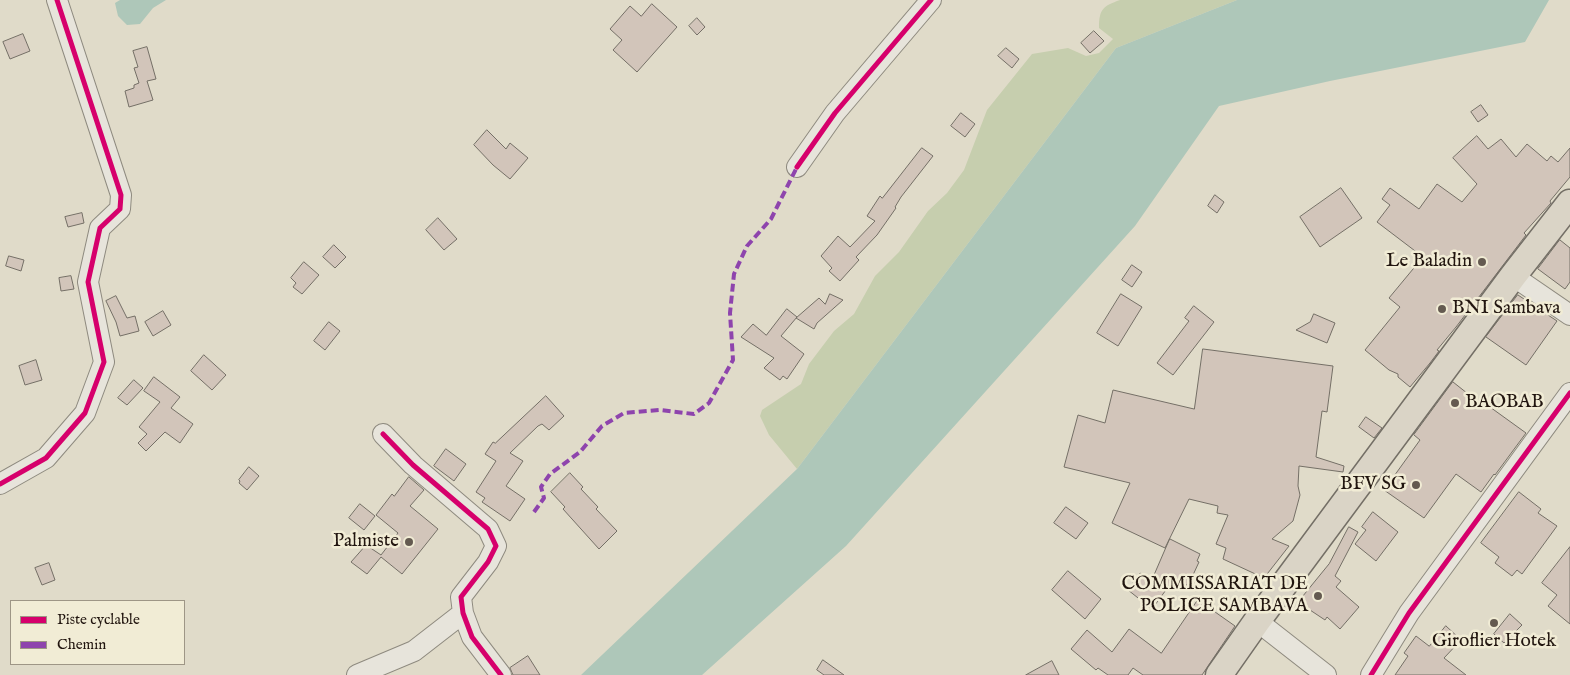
<!DOCTYPE html>
<style>
body{margin:0}
#map{position:relative;width:1570px;height:675px;overflow:hidden;background:#e0dbc9;font-family:"IM FELL English",serif}
canvas{display:block}
.legend{position:absolute;left:10px;top:600px;width:175px;height:65px;box-sizing:border-box;background:#f1ecd5;border:1px solid #9e9686;margin:0;padding:6px 9px;list-style:none;font-size:15px;color:#21150f}
.legend li{display:flex;align-items:center;gap:10px;height:25px}
.legend b{width:25px;border:1px solid #9e9686}
</style>
<div id="map">
<canvas width="1570" height="675"></canvas>
<ul class="legend">
<li><b style="height:6px;background:#d6006c"></b>Piste cyclable</li>
<li><b style="height:6px;background:#8e44ad"></b>Chemin</li>
</ul>
</div>
<script>
const g = document.querySelector('canvas').getContext('2d');
g.lineJoin = 'round';
function fill(path, color) {
  g.fillStyle = color;
  g.fill(path, 'evenodd');
}
function trace(path, color, width, dash) {
  g.strokeStyle = color;
  g.lineWidth = width;
  g.lineCap = dash ? 'butt' : 'round';
  g.setLineDash(dash || []);
  g.stroke(path);
}
function drawText(font, color, halo, rows, align = 'center') {
  g.font = font + ' "IM FELL English",serif';
  g.lineWidth = 5;
  g.setLineDash([]);
  g.textBaseline = 'middle';
  g.strokeStyle = halo;
  g.fillStyle = color;
  for (const [text, x, y, turn = 0] of rows) {
    g.save();
    g.translate(x, y);
    g.rotate((+turn || 0) * Math.PI / 180);
    g.textAlign = isNaN(turn) ? turn : align;
    if (halo) g.strokeText(text, 0, 0);
    g.fillText(text, 0, 0);
    g.restore();
  }
}
const green = new Path2D(`
 M1120,0H1237L1116,48L797,469L769,435L760,416L762,410L801,384L809,364L834,331L854,314L875,276L899,252L928,211L947,193L964,170L987,110L1032,54L1068,48L1086,56L1099,53L1113,39L1099,28C1099,9 1103,6 1120,0Z`);
const water = new Path2D(`
 M120,0H166L153,8L140,24L127,25L118,16L115,3Z
 M1237,0H1549L1525,42L1330,81L1219,106L1135,226L846,546L702,675H581L797,469L1116,48Z`);
const building = new Path2D(`
 M652,4L677,27L637,72L613,50L622,40L610,29L630,6L641,16Z
 M697,18L705,27L697,35L689,26Z
 M1094,31L1104,41L1090,53L1081,43Z
 M23,34L30,51L10,59L3,42Z
 M147,47L156,79L147,81L153,100L129,107L125,91L134,88V85L139,83L134,68L138,67L133,51Z
 M1006,48L1019,59L1012,68L998,56Z
 M1481,105L1488,115L1478,122L1471,112Z
 M961,113L975,124L965,137L951,126Z
 M487,130L506,149L510,143L528,158L510,179L493,165L474,145Z
 M1477,136L1488,149L1501,139L1516,157L1527,144L1547,161L1551,156L1558,162L1570,148V177L1550,201L1551,203L1524,233L1526,235L1456,327L1437,350L1439,351L1430,363L1410,387L1398,377V374L1389,370L1365,350L1400,307L1389,298L1423,257L1377,222L1390,205L1382,199L1390,188L1419,209L1437,184L1462,202L1477,184L1453,158Z
 M922,148L933,156L901,197L895,207L896,208L877,235L856,257L859,260L840,281L829,271L832,268L821,256L838,236L850,247L875,221L867,216L880,196L882,198Z
 M1341,188L1362,218L1320,247L1300,217Z
 M1215,195L1224,202L1217,213L1208,206Z
 M82,213L84,223L68,227L65,217Z
 M438,218L457,239L444,250L426,230Z
 M1560,240L1570,248V282L1565,289L1538,269Z
 M334,245L346,257L335,268L323,257Z
 M9,256L24,260L21,271L6,266Z
 M304,262L319,275L302,294L293,287L296,283L291,278Z
 M1132,265L1142,272L1132,287L1122,280Z
 M71,276L74,289L61,291L59,278Z
 M830,294L843,300L817,323L814,329L796,318L819,298L825,304Z
 M1121,294L1142,307L1118,346L1097,333Z
 M1518,295L1557,321L1526,365L1486,337Z
 M116,296L127,318L135,316L139,331L120,336L116,322L106,301Z
 M1194,306L1214,322L1173,375L1157,363L1189,321L1185,318Z
 M787,309L797,317L781,336L804,354L787,379L783,376L780,380L764,368L774,358L741,337L753,324L766,335Z
 M163,311L171,325L153,336L145,322Z
 M1314,314L1335,323L1327,343L1296,330L1310,322Z
 M329,322L340,331L325,350L314,341Z
 M1203,349L1333,366L1327,412L1322,411L1316,457L1344,466L1343,472L1299,466L1298,486L1300,495L1293,521L1272,539L1289,546L1264,578L1223,559L1226,548L1216,544L1228,515L1217,513L1218,506L1189,499L1165,548L1112,523L1130,483L1064,467L1078,415L1105,423L1113,390L1194,409Z
 M204,355L226,375L212,390L191,371Z
 M36,360L42,380L25,385L19,366Z
 M154,377L180,397L171,408L193,424L180,443L165,432L146,451L138,443L147,434L139,427L160,402L144,391Z
 M134,380L143,388L127,405L118,398Z
 M1453,382L1482,405L1483,402L1526,433L1495,475L1494,474L1481,492L1456,474L1424,518L1384,490L1420,440L1414,435Z
 M546,396L564,416L549,430L542,424L538,426L510,453L523,461L506,486L525,499L510,521L482,502L485,498L476,492L496,461L485,454L493,442L495,443Z
 M1366,417L1382,428L1374,438L1359,427Z
 M446,449L466,464L454,481L434,466Z
 M249,467L259,476L247,490L239,483L240,481L239,480Z
 M570,473L583,487L581,489L598,507L596,509L617,531L599,549L563,509L565,507L551,492Z
 M409,477L424,490L410,506L438,529L402,574L381,557L367,574L351,562L366,545L381,555L398,533L376,515L392,494L394,496Z
 M1519,492L1541,509L1538,513L1557,526L1522,574L1517,570L1512,576L1495,563L1499,557L1481,543Z
 M360,504L375,516L364,530L349,518Z
 M1066,507L1088,523L1076,539L1054,523Z
 M1373,512L1398,532L1376,561L1355,544L1366,530L1362,527Z
 M1349,527L1358,532L1335,576L1341,581L1336,587L1359,607L1340,629L1327,617L1325,620L1298,602L1329,564Z
 M1170,539L1200,554L1197,561L1199,562L1193,575L1198,577L1193,588L1174,579L1152,609L1128,590L1140,573L1151,581Z
 M1570,547V624L1548,606L1557,595L1542,583Z
 M49,563L55,580L42,585L35,568Z
 M1068,571L1101,599L1085,619L1052,590Z
 M1198,600L1235,626L1202,675H1143L1133,668L1128,675H1108L1098,668L1096,670L1071,649L1087,630L1112,652L1129,629L1161,653Z
 M1510,614L1522,625L1504,643L1494,634Z
 M1446,626L1461,640L1444,658L1466,675H1395L1408,656L1404,653L1416,636L1429,646Z
 M528,656L540,675H513L510,668Z
 M823,660L844,675H824L817,670Z
 M1052,661L1059,675H1026Z`);
const minor = new Path2D(`
 M797,167L835,113L931,0
 M1513,276L1570,315
 M383,434L413,465L488,529L496,546L488,562L461,597L463,613L472,637L501,675
 M0,484L46,458L85,413L104,362L88,282L100,228L120,209L121,195L57,0
 M1257,621L1326,675
 M357,675L414,651L463,613
 M1371,675L1409,613L1570,393`);
const major = new Path2D(`
 M1219,675L1257,621L1513,276L1570,203`);
const quiet = new Path2D(`
 M534,512L544,498L541,487L550,474L580,452L602,426L624,413L660,410L694,414L709,403L733,360L730,313L734,274L747,246L771,219L797,167`);
const cycleway = new Path2D(`
 M797,167L835,113L931,0
 M383,434L413,465L488,529L496,546L488,562L461,597L463,613L472,637L501,675
 M0,484L46,458L85,413L104,362L88,282L100,228L120,209L121,195L57,0
 M1371,675L1409,613L1570,393`);
const markers = [
 [1482,262,5,"#645a50"],
 [1442,309,5,"#645a50"],
 [1455,403,5,"#645a50"],
 [1416,485,5,"#645a50"],
 [409,542,5,"#645a50"],
 [1318,596,5,"#645a50"],
 [1494,623,5,"#645a50"]
];
const poiNames = [
 ["Le Baladin",1472,262],
 ["BNI Sambava",1452,309,"left"],
 ["BAOBAB",1465,403,"left"],
 ["BFV SG",1406,485],
 ["Palmiste",399,542],
 ["COMMISSARIAT DE",1308,585],
 ["POLICE SAMBAVA",1308,607],
 ["Giroflier Hotek",1494,642,"center"]
];
fill(green, '#c6ceae');
fill(water, '#aec7b9');
fill(building, '#d2c5ba');
trace(building, '#746f66', 1);
trace(minor, '#8e8a7f', 22);
trace(major, '#746f66', 29);
trace(minor, '#e7e4db', 20);
trace(major, '#dad4c6', 26);
trace(quiet, '#8e44ad', 4, [8, 4]);
trace(cycleway, '#d6006c', 5);
for (const [x, y, r, color] of markers) {
  const dot = new Path2D();
  dot.arc(x, y, r, 0, 2 * Math.PI);
  g.fillStyle = color;
  g.fill(dot);
  trace(dot, '#f1ecd5', 2);
}
drawText('19px', '#21150f', '#f1ecd5', poiNames, 'right');
</script>
